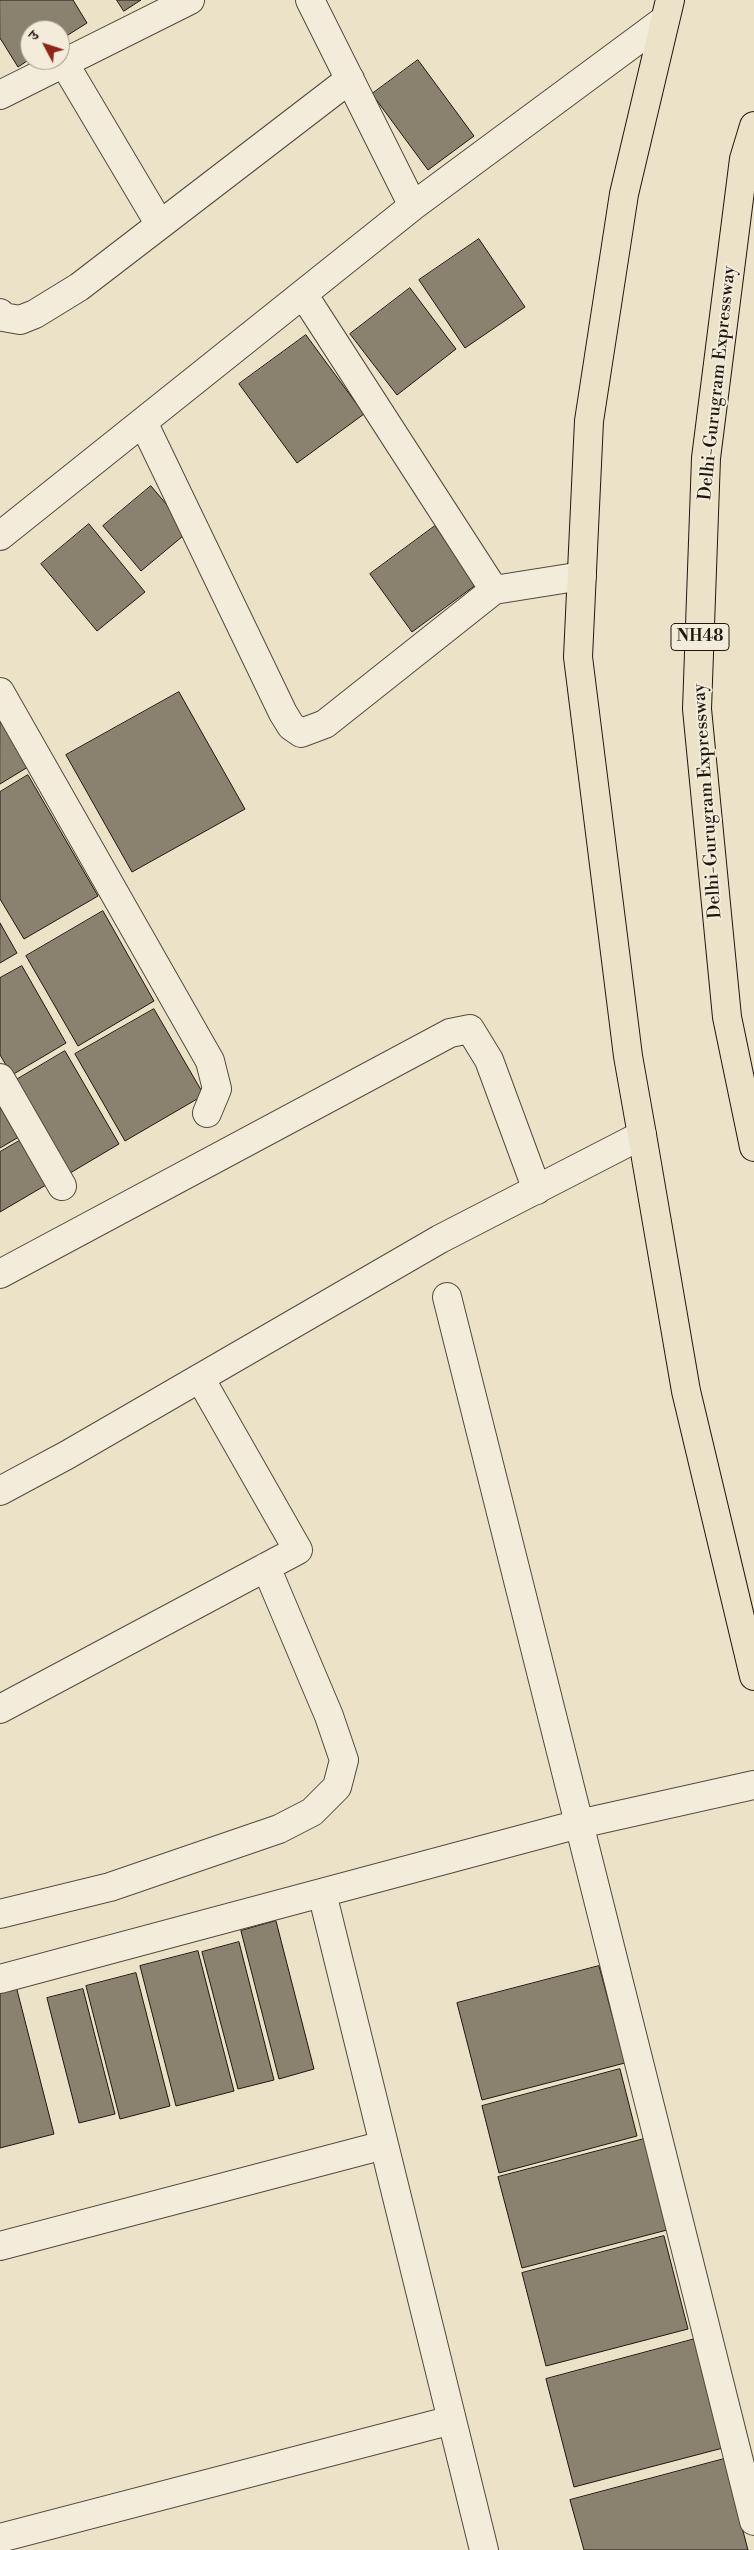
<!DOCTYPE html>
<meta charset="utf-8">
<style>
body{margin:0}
#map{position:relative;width:754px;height:2550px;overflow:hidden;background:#ece2c8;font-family:"Libre Bodoni","Noto Serif Devanagari",serif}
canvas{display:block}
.north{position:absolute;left:20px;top:20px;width:50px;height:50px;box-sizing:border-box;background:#f3ecdb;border:1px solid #9f9789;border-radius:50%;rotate:310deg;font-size:14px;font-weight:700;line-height:20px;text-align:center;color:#21170f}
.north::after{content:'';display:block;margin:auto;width:18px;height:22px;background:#8f2418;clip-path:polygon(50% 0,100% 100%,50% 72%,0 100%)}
</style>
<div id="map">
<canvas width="754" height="2550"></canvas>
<div class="north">उ</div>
</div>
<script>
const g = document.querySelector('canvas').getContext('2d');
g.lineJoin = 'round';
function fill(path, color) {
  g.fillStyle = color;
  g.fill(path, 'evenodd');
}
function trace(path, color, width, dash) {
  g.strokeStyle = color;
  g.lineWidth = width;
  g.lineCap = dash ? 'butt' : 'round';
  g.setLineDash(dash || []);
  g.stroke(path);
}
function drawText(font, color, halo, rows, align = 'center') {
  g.font = font + ' "Libre Bodoni",serif';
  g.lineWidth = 4;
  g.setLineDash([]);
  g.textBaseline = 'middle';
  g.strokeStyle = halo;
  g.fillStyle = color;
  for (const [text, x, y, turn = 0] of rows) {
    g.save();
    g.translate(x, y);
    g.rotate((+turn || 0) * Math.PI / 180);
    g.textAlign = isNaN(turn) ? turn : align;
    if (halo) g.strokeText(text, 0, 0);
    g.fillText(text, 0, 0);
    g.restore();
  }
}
const building = new Path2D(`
 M0,0H73L87,23L60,40V30H30V59L18,67L0,38Z
 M117,0H141L124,11Z
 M418,60L474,136L428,170L372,94Z
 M479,239L525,307L465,348L419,280Z
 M410,288L456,349L397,395L350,334Z
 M306,335L364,414L297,463L239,384Z
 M151,486L189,531L141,571L103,526Z
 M89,524L145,592L97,631L41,564Z
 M435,526L477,584L412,632L370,574Z
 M179,692L245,809L132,872L66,755Z
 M0,718L28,767L0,784Z
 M28,775L98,896L24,939L0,899V792Z
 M103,911L154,1001L78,1046L26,956Z
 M0,923L17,953L0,963Z
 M22,966L66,1043L12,1075L0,1055V978Z
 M154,1009L204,1095L125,1141L75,1054Z
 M65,1051L119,1144L65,1176L11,1083Z
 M0,1091L24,1134L0,1148Z
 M21,1140L46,1185L0,1212V1152Z
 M276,1921L314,2069L279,2079L241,1931Z
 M239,1942L274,2080L238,2089L202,1952Z
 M198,1951L234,2091L176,2106L140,1966Z
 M599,1966L625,2063L482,2100L457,2003Z
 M136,1973L170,2106L120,2119L86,1986Z
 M15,1982L54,2134L0,2148V1986Z
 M83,1989L115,2114L79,2123L47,1998Z
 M620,2069L637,2136L499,2173L482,2106Z
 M644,2139L667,2230L522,2268L498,2177Z
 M664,2236L688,2329L546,2366L522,2273Z
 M695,2339L723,2448L574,2487L546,2379Z
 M724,2459L748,2550H584L570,2500Z`);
const minor = new Path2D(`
 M310,0L413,206
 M64,63L159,223
 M0,95L190,0
 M303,294L494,590
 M0,313L3,317L20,320L35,314L79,287L350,79
 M143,422L283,713L291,726L301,733L325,724L494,590L582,576
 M0,536L413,206L663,21
 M0,692L210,1061L217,1089L207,1113
 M0,1078L62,1186
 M0,1274L450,1033L470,1029L489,1060L537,1190
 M447,1297L754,2521
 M0,1491L67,1455L440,1239L642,1135
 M0,1709L298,1550L200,1378
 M322,1893L484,2550
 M0,1914L110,1887L279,1829L312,1812L337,1787L344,1760L329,1716L266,1567
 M0,1979L579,1824L754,1785
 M0,2246L384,2145
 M0,2538L452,2420`);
const major = new Path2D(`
 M670,0L624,194L589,421L578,657L628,1056L642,1135L686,1391L754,1676`);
const highway = new Path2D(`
 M754,126L744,159L706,458L697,709L727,1017L754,1147`);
const shields = [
 [700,637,58]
];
const shieldNames = [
 ["NH48",700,637]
];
const streetNames = [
 ["Delhi-Gurugram Expressway",718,383,-84],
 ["Delhi-Gurugram Expressway",708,801,-94]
];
fill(building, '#8b816f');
trace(building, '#21170f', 1);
trace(minor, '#544a3d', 30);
trace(major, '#21170f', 30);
trace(highway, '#21170f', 30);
trace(minor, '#f3ecdb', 28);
trace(major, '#ece2c8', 28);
trace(highway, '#ece2c8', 28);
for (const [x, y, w] of shields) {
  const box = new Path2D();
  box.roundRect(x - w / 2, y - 13.5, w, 27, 4);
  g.fillStyle = '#f3ecdb';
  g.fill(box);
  trace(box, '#21170f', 1);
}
drawText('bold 16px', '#21170f', null, shieldNames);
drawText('18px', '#21170f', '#f3ecdb', streetNames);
</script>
